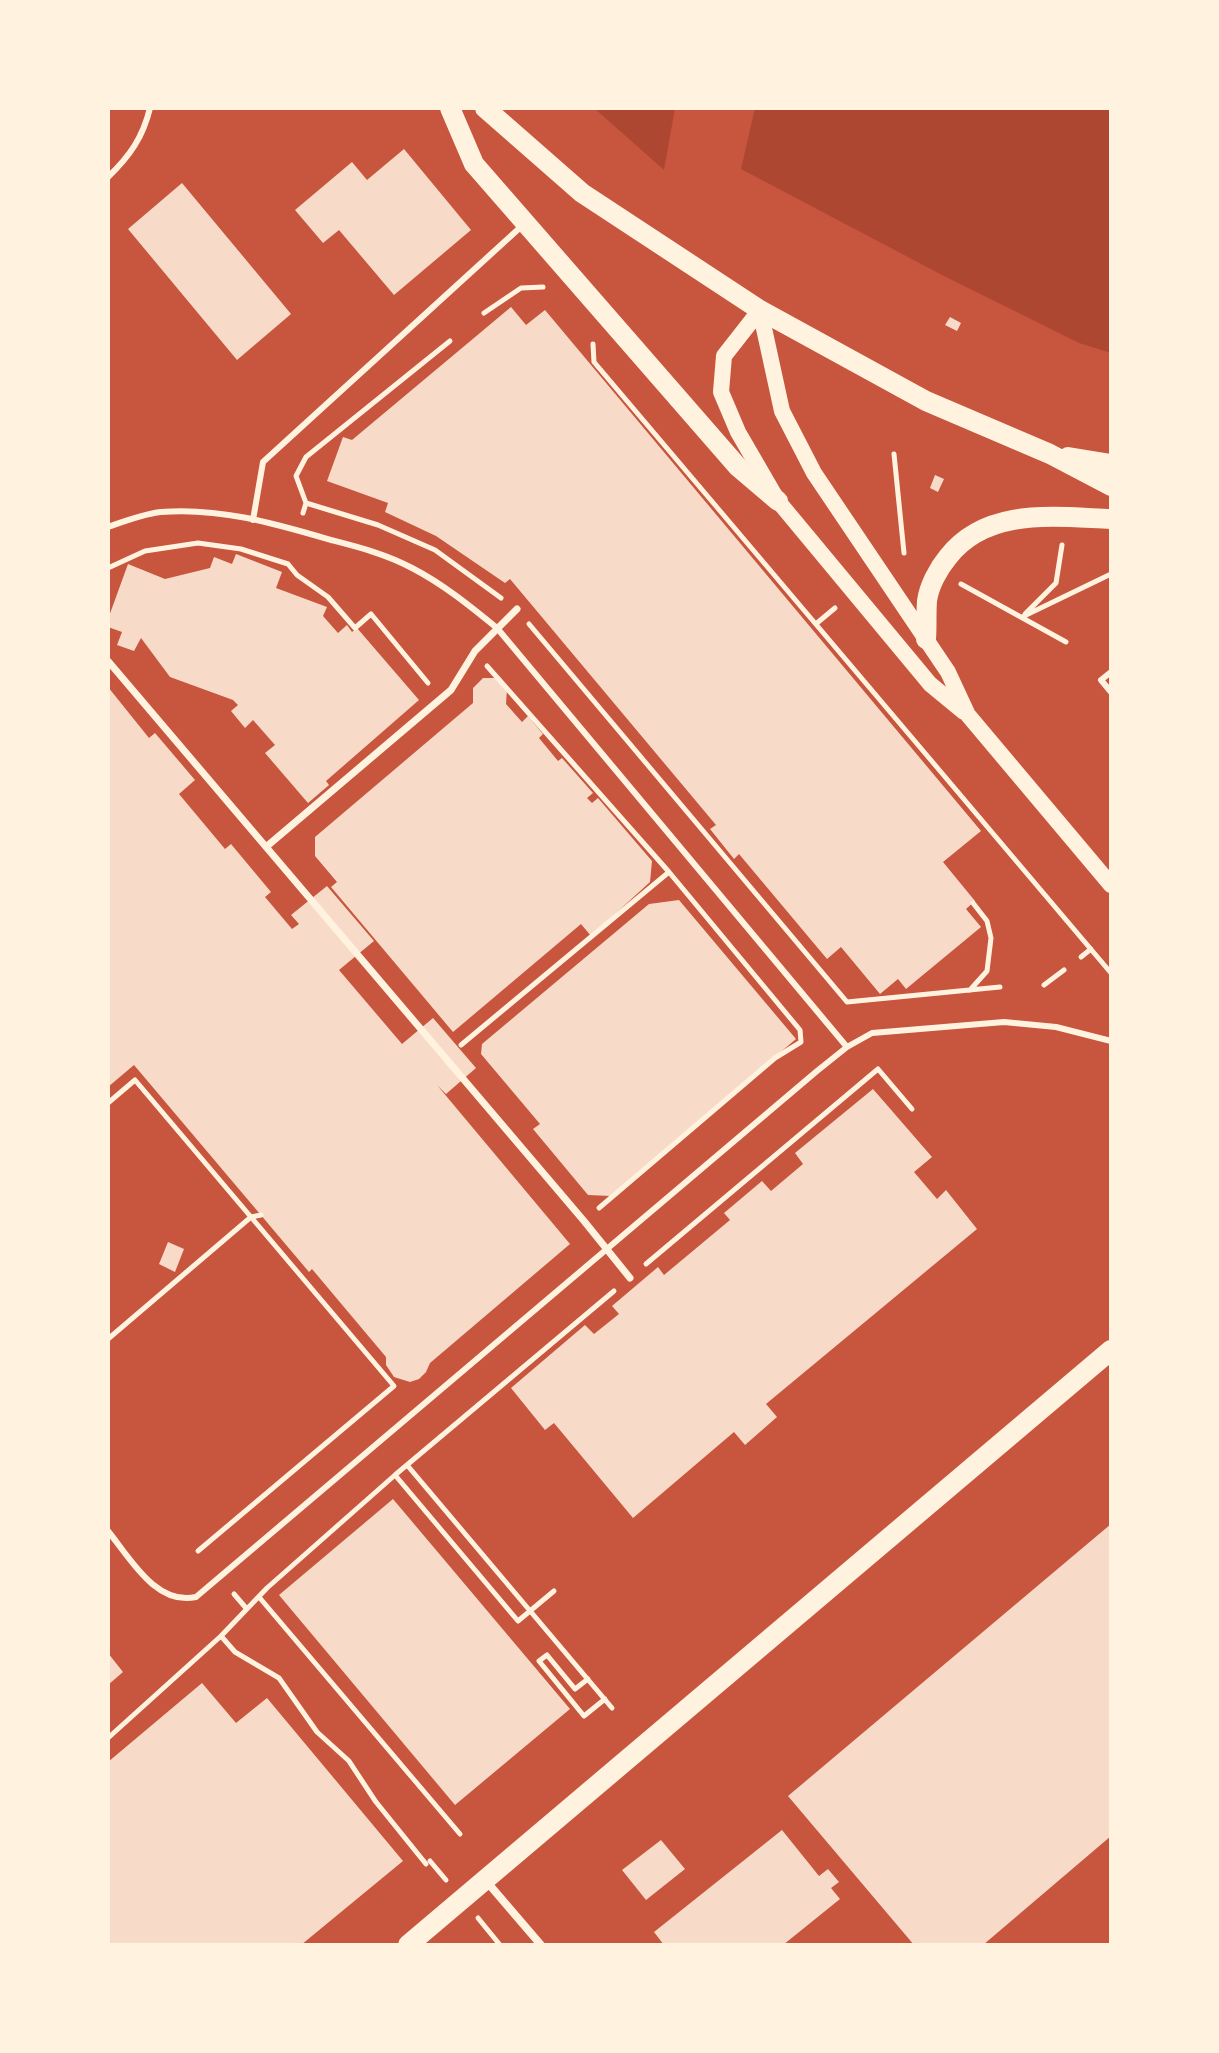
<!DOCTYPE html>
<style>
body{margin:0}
#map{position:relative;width:1219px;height:2053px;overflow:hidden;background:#c8553d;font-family:Cabin,sans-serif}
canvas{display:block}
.frame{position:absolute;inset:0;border:110px solid #fff3e0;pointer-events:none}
</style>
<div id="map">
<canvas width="1219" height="2053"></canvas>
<div class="frame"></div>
</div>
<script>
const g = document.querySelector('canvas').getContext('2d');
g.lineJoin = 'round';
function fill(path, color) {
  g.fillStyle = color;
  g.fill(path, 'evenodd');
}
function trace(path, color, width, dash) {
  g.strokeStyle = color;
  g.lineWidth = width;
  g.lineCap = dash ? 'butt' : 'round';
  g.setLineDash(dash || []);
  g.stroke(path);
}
const green = new Path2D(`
 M594,108H675L664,170Z
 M755,108H1111V353L1079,343L942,275L741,169Z`);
const building = new Path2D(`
 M404,149L471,230L394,295L339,230L323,243L295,210L352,162L367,180Z
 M182,183L291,314L237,360L128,229Z
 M511,307L526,325L545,310L981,831L943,862L975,901L966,909L981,927L906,989L898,979L880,994L841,947L827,959L739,854L734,859L710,829L716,825L510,579L505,583L436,536L385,512L388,503L327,481L343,437L352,440Z
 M950,317L961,323L957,331L945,325Z
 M935,475L944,479L938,492L930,488Z
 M236,554L282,572L276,588L327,607L323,616L338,633L347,625L352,632L357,628L419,700L326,781L329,785L308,803L265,753L275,745L253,720L245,728L231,711L238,705L233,700L170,677L141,638L134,651L117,645L122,632L108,627V619L128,564L165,579L210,568L214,557L232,564Z
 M483,678H498L507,689L506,704L522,722L528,716L543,734L539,738L558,761L562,758L593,793L587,798L592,803L598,798L652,861L650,882L591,936L581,924L453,1032L331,887L337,882L315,856V837L473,703V688Z
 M108,687L149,738L155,733L195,780L179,794L225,849L231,844L271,892L265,897L292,929L299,924L291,915L327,886L374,941L339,970L402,1044L433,1018L476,1068L446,1094L437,1085L570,1244L430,1363L426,1372L419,1379L410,1382L394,1377L386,1365V1357L312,1269L309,1272L134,1065L108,1087Z
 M679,900L796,1039L611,1196L588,1195L533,1129L540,1124L481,1054L482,1044L649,904Z
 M873,1089L932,1157L914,1172L937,1199L946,1190L977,1229L766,1404L777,1417L745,1445L734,1432L633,1518L554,1423L545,1430L511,1388L585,1325L594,1334L619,1314L612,1306L658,1267L664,1275L730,1220L724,1213L762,1181L771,1191L803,1164L795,1153Z
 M168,1242L184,1249L175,1272L159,1264Z
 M393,1499L570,1709L455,1805L279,1595Z
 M1111,1524V1836L983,1945H914L788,1796Z
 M108,1653L123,1672L108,1685Z
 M202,1683L236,1723L267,1698L403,1861L301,1945H108V1762Z
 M782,1830L819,1876L828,1869L839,1882L831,1888L840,1899L783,1945H664L654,1932Z
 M661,1840L685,1869L646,1900L622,1870Z`);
const path = new Path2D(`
 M484,313L521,288L543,287
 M593,344L594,362L1111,973
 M894,454L904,553
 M306,503L378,525L435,550L501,598
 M303,513L306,503L296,476L306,457L450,341
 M108,568L145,551L198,543L241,549L288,564L297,575L328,597L355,628L371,614L428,683
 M961,584L1066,642
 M1025,614L1056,583L1062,545
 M1022,617L1111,574
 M817,623L835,608
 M529,624L847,1002L1000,987
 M487,666L669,872L800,1030L801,1042L775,1058L599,1208
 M1081,957L1091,949
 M1044,985L1064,970
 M970,990L987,971L991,938L987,921L973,903
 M461,1045L669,872
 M108,1103L135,1080L394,1386L198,1551
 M646,1264L878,1069L912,1109
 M108,1339L251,1217L261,1215
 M407,1465L612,1708
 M395,1475L518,1621L554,1591
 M234,1594L246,1608
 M259,1597L460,1834
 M221,1636L235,1652L279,1678L317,1732L349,1761L376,1802L426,1864
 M588,1679L575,1689L547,1655L539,1661L584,1716L605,1699
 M108,1738L221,1636L267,1588L395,1475L614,1291
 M430,1861L446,1880
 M478,1918L500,1945`);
const service = new Path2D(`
 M108,177C130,156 143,137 150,108
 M253,520L263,462L524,224
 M108,527C125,521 143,514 161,512C219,507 276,524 331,540C358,547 386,554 412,568C443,584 470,606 497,628L847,1047
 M1111,672L1101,680L1111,692
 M108,1531C130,1558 156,1606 196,1597L817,1071L847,1047L872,1033L1004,1022L1056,1027L1111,1041`);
const pedestrian = new Path2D(`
 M108,661L584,1221L630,1278
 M266,847L451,690L475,651L517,609`);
const minor = new Path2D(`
 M487,1882L541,1945`);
const secondary = new Path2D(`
 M760,310L782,411L814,473L948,672L968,715L1111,885
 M760,310L724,356L721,392L738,432L778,501L930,684L964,712`);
const primary = new Path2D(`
 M450,108L474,164L738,467L778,501
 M485,108L582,193L760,310L926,401L1050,454L1111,486
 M1068,457L1111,464
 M926,639C927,627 926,614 927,601C929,586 938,569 948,557C987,507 1055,517 1111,519
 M408,1945L1111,1350`);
fill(green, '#ae4732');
fill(building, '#f7dbc8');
trace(path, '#fff3e0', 5);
trace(service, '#fff3e0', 6);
trace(pedestrian, '#fff3e0', 7);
trace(minor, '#fff3e0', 8);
trace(secondary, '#fff3e0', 16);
trace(primary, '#fff3e0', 20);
</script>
